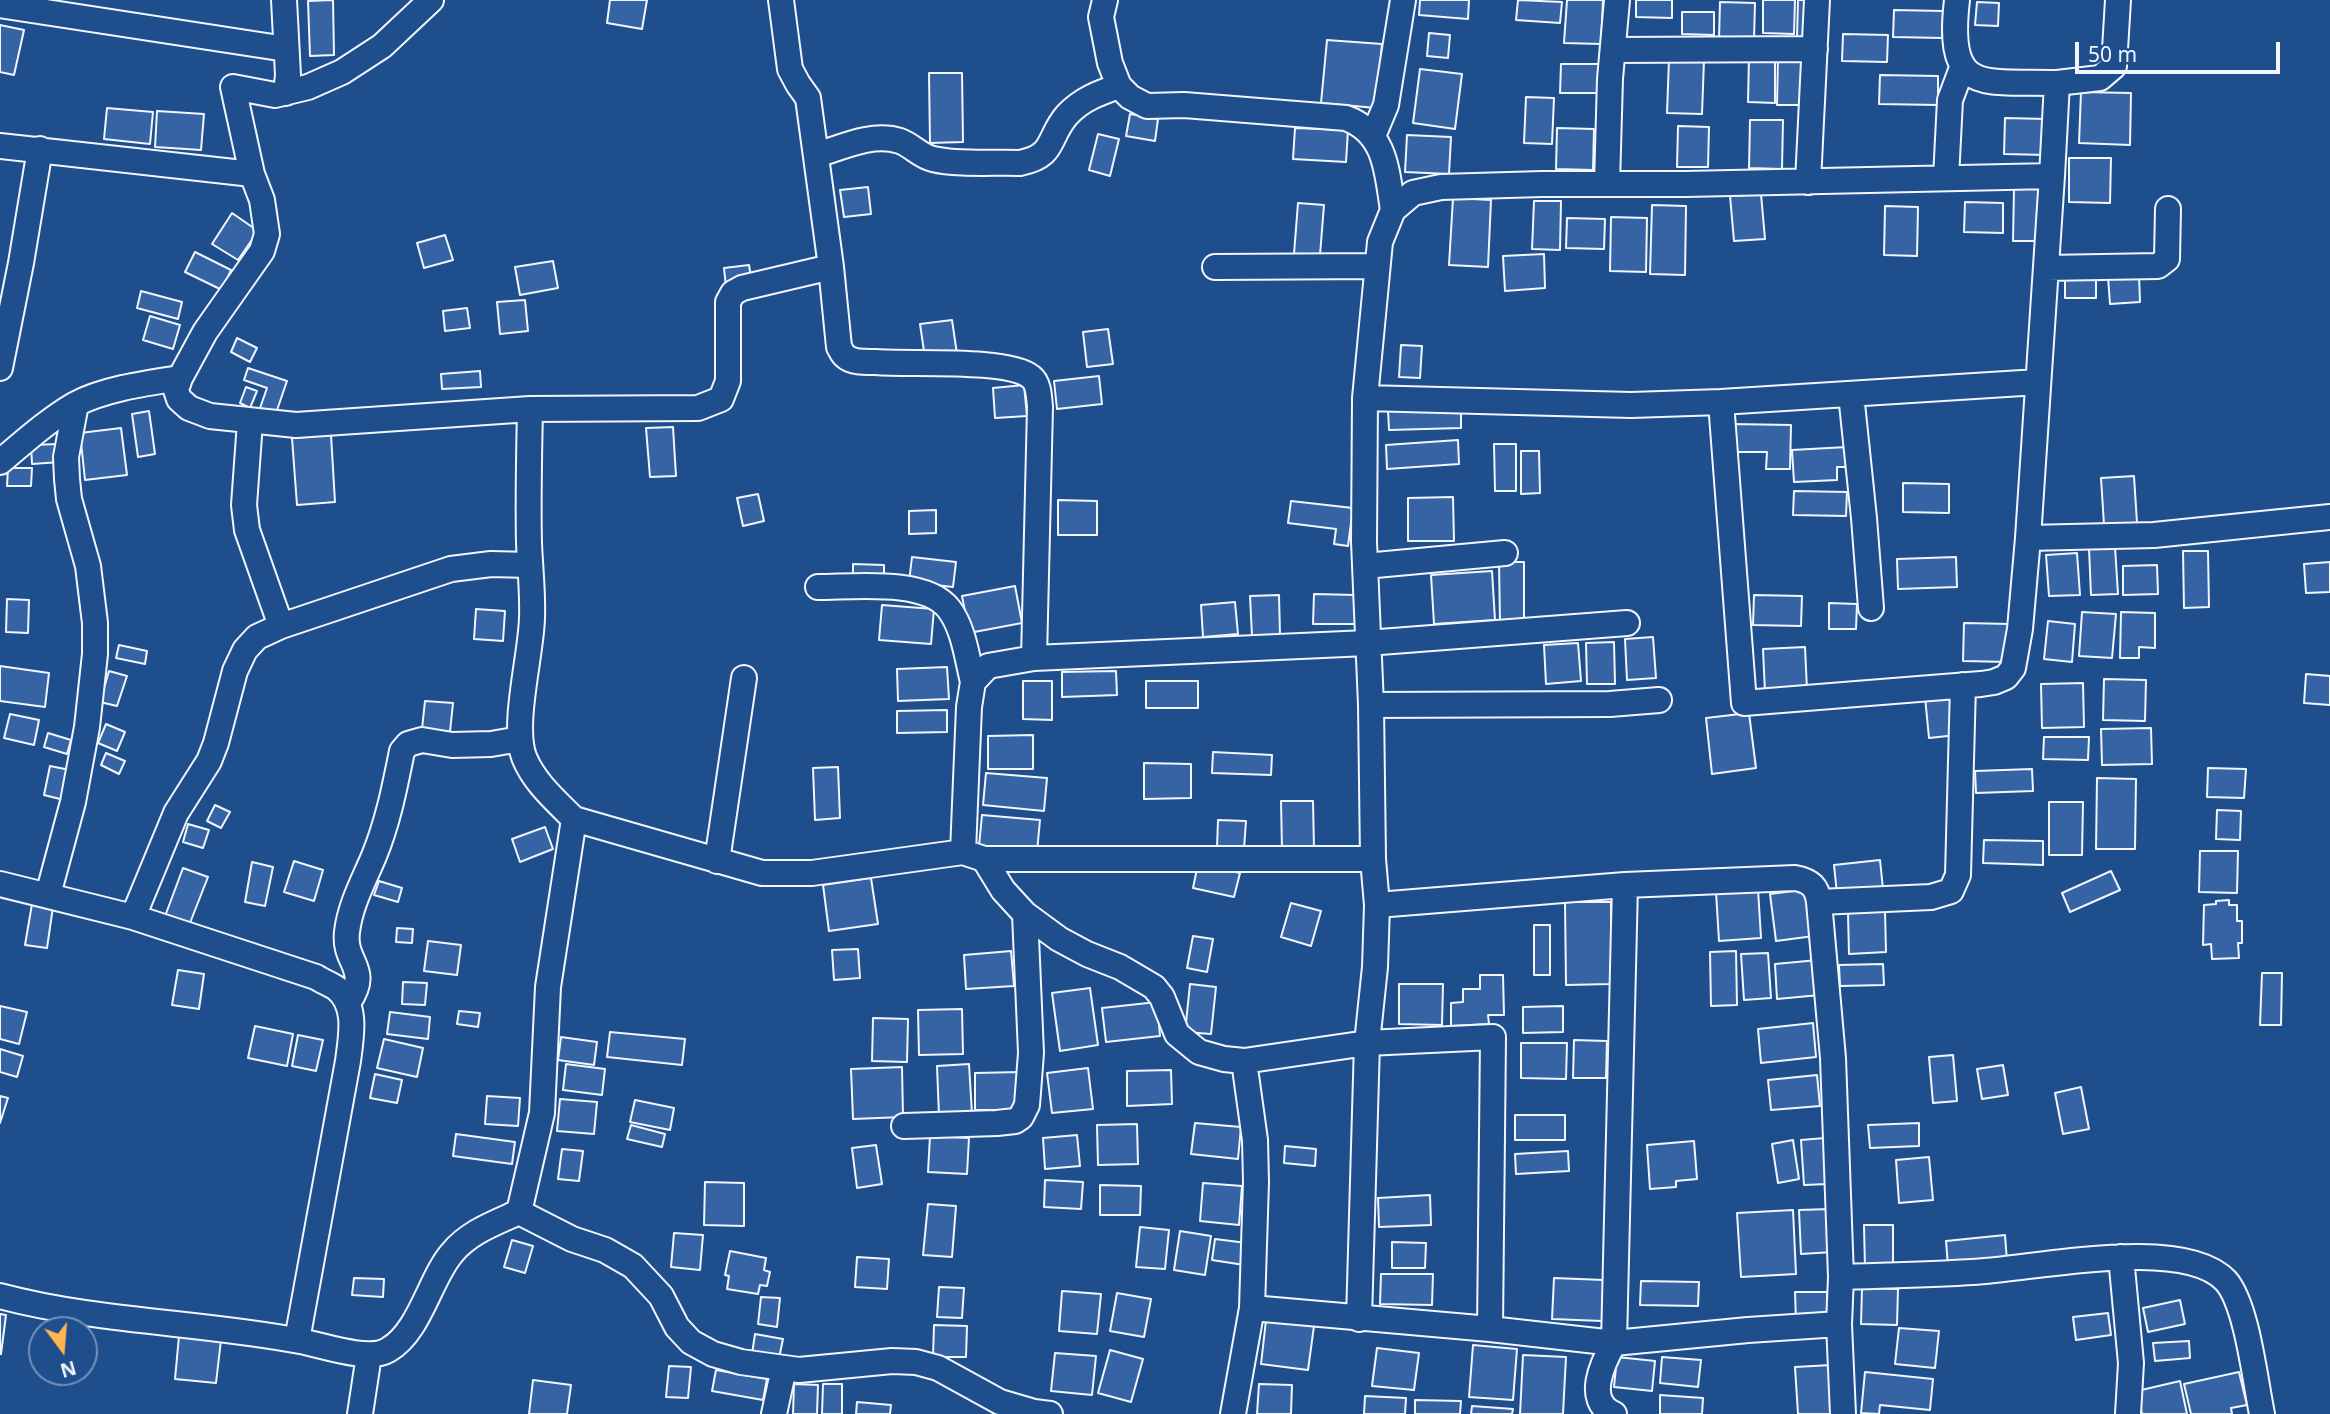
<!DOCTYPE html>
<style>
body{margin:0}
#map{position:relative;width:2330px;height:1414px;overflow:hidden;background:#1f4e8c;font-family:"Noto Sans",sans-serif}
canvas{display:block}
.north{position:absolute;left:28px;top:1316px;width:70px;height:70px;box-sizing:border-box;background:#1f4e8c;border:2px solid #7391ba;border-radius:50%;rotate:164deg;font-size:19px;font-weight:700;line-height:28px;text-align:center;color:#f2f6ff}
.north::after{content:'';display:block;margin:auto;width:24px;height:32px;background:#ffb74d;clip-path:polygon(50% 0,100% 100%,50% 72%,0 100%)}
.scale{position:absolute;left:2075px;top:42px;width:205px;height:32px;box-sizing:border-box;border:4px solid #f2f6ff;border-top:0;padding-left:9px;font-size:21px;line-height:24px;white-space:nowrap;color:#f2f6ff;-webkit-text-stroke:5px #1f4e8c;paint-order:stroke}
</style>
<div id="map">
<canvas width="2330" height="1414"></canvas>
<div class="north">N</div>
<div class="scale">50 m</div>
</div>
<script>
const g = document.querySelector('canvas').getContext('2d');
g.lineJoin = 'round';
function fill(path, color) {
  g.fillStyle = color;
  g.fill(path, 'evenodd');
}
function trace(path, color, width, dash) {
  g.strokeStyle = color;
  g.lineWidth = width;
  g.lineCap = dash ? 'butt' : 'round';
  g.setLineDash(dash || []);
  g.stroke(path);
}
const building = new Path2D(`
 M333,0L334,55L310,56L308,1Z
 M610,0H647L642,29L607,23Z
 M1420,0H1469L1468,19L1419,15Z
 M1518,0L1562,2L1560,23L1516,20Z
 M1567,0H1603L1601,44L1564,43Z
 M1636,0H1672V18L1636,17Z
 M1763,0H1795L1794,34L1763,33Z
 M1798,0H1815L1813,38L1797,37Z
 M1720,2L1755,3L1754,40L1719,39Z
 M1977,2L1999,3L1998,26L1975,25Z
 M1894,10L1943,11L1942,38L1893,37Z
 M1682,12H1714V35L1682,34Z
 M0,25L24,30L14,75L0,72Z
 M1429,33L1450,35L1448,58L1427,56Z
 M1843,34L1888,35L1887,62L1842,61Z
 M1327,40L1382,44L1376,108L1321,103Z
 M1749,56L1775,57V103L1748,102Z
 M1778,56L1805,57L1804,105H1777Z
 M1669,59L1704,60L1702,114L1667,113Z
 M1561,64H1599V93H1560Z
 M1420,69L1462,74L1455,129L1413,123Z
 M929,73H962L963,142L930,143Z
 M1880,75L1938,76V105L1879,104Z
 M2081,92L2131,93L2130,145L2079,143Z
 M1526,97L1554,98L1552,144L1524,143Z
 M107,108L153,112L150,144L104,139Z
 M157,111L204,114L201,150L155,147Z
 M1130,114L1158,119L1155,141L1126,136Z
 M2005,118L2047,119L2046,155L2004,154Z
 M1750,120H1783L1782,169L1749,168Z
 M1678,126L1709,127L1708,167H1677Z
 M1295,128L1348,130L1346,162L1293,159Z
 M1557,128L1594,129L1593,170L1556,169Z
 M1098,134L1119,139L1110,176L1089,170Z
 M1407,135L1451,137L1449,174L1405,172Z
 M2069,158H2111L2110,203L2069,202Z
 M868,187L871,214L844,217L840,190Z
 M2014,188H2043L2042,241H2013Z
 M1761,194L1765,239L1734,241L1730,196Z
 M1453,198L1491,200L1488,267L1449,265Z
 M1534,201H1561L1560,250L1532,249Z
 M1965,202L2003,203V233L1964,232Z
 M1298,203L1324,205L1320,255L1294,254Z
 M1652,205L1686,206L1685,275L1650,274Z
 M1885,206L1918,207L1917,256L1884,255Z
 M232,213L258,231L238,260L212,244Z
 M1611,217L1647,218L1646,272L1610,271Z
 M1567,218L1605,219L1604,249L1566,248Z
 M445,235L453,260L424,268L417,243Z
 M195,252L231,270L222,290L185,272Z
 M1544,254L1545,288L1505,291L1503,256Z
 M553,261L558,288L520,295L515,267Z
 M749,265L752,283L726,287L724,268Z
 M2065,272L2096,273V298H2065Z
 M2139,275L2140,302L2110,304L2108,277Z
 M141,291L182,302L178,319L137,308Z
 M525,300L528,331L500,334L497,302Z
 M467,308L470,328L445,331L443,311Z
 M150,316L180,325L173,349L143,340Z
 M952,320L957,354L925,358L920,324Z
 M1108,329L1113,364L1087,367L1083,332Z
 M237,338L257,348L250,362L231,352Z
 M1401,345L1422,346L1420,378L1399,377Z
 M248,368L287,381L275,416L259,411L267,388L244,380Z
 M480,371L481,387L442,389L441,374Z
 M1099,376L1102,404L1057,409L1054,381Z
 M1024,385L1027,416L995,418L993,388Z
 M246,387L257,391L250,408L240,403Z
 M1461,408V428L1389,430L1388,410Z
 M149,411L155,454L138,457L132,414Z
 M1732,424L1791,425L1790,469H1766L1767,452H1731Z
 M673,427L676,476L650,477L646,428Z
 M121,428L127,475L85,480L80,433Z
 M331,435L335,502L297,505L292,438Z
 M1458,440L1459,464L1387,469L1386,445Z
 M59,444L60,462L32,464L31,445Z
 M1494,444H1516V491H1495Z
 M1847,447L1848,467H1837V480L1794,482L1792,450Z
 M1521,451H1539L1540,493L1521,494Z
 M8,468H32L31,486H7Z
 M2134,476L2137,523L2104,525L2101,478Z
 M1903,483L1949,484V513L1903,512Z
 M1794,491L1847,492L1846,516L1793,515Z
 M758,494L764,521L743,526L737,498Z
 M1453,497L1454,541H1408V498Z
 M1058,500L1097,501V535H1058Z
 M1291,501L1353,508L1348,546L1334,544L1336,529L1288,523Z
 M936,510V533L909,534V511Z
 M2115,547L2118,594L2091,595L2089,548Z
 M2183,551H2208L2209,607L2184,608Z
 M2077,553L2080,595L2049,596L2046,555Z
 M912,557L956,562L953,587L909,582Z
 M1956,557L1957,587L1898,589L1897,559Z
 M1499,562H1524V623H1500Z
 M2330,562V592L2306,593L2304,564Z
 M853,564L884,565V583L853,582Z
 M2157,565L2158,594L2123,595V566Z
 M1492,571L1495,620L1434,624L1431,575Z
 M1015,586L1022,623L969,633L962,596Z
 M1314,594L1356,595V624H1313Z
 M1279,595L1280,635L1252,636L1250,596Z
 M1754,595L1802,596L1801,626L1753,625Z
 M7,599L29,600L28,633L6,632Z
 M1235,602L1238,634L1203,637L1201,605Z
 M1829,603L1857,604L1856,629H1829Z
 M882,605L934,609L931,644L879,640Z
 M476,609L505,611L503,641L474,639Z
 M2082,612L2116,614L2112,658L2079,656Z
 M2121,612L2155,613V648L2139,647V658H2120Z
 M2048,621L2075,624L2072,662L2044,659Z
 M1964,623L2011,624L2010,662L1963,661Z
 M1653,637L1656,678L1627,680L1625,639Z
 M1614,642L1615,684H1587L1586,643Z
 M1578,643L1581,681L1546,684L1544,645Z
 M119,645L147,651L145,664L116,658Z
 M1805,647L1807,690L1765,692L1763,649Z
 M0,666L49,673L45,707L0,701Z
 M947,667L949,699L898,701L897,669Z
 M109,671L127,676L117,706L100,702Z
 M1116,671L1117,695L1062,697V672Z
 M2306,674L2330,676V705L2304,703Z
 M2104,679L2146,680L2145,721L2103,720Z
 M1023,681H1052V720L1023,719Z
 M1146,681H1198V708H1146Z
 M2083,683L2084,727L2042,728L2041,684Z
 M1953,694L1957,735L1929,738L1925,697Z
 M425,701L453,703L450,732L422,729Z
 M947,710V732L897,733V711Z
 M1749,713L1756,768L1712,774L1706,718Z
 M10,714L39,720L34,745L4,738Z
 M106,724L125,732L117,751L98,743Z
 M2151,728L2152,764L2102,765L2101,729Z
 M48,733L71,740L67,754L44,747Z
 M1033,735V769H988V736Z
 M2044,737H2089L2088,760L2043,759Z
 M1213,752L1272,755L1271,775L1212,773Z
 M106,753L125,761L119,774L101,765Z
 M1144,763L1191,764V798L1144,799Z
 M50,766L70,770L64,800L44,795Z
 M838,767L840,818L815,820L813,768Z
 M2208,768L2246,769L2244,798L2207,797Z
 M2032,769L2033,791L1976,793L1975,771Z
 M986,773L1047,778L1044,811L983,805Z
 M2097,778L2136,779L2135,849H2096Z
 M1281,801H1313L1314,849L1282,850Z
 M2049,802H2083L2082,855H2049Z
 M215,805L230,812L221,828L207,821Z
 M2217,810L2241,811L2240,840L2216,839Z
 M982,815L1040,820L1037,852L979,846Z
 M1218,820L1246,821L1244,849L1217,848Z
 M188,824L209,830L203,848L183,842Z
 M545,827L553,849L520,862L512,839Z
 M1984,840L2043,841V865L1983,863Z
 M2200,851H2238L2237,893L2199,892Z
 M1880,860L1883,889L1837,894L1834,865Z
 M294,861L323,870L314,901L284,892Z
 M252,862L273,867L265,906L245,902Z
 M1198,864L1240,873L1234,897L1193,888Z
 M183,868L208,877L188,928L164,919Z
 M2111,871L2120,890L2070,912L2062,893Z
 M871,878L878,924L829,931L823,885Z
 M379,881L402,888L398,902L374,895Z
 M1758,889L1761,938L1719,941L1716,892Z
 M1809,889L1814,936L1776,941L1770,894Z
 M2229,900V905H2237V921H2242V943H2238L2239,958L2212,959L2211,944L2203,945L2204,905L2216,904V901Z
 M1565,902H1611V984L1566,985Z
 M1291,903L1321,911L1311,946L1281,937Z
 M32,904L53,907L47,948L25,945Z
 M1885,911L1886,952L1849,954L1848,913Z
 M1534,925H1550V975H1534Z
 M397,928L413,929L412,943L396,942Z
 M1193,936L1213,939L1207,972L1187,968Z
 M428,941L461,945L457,975L424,971Z
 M858,949L860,978L834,980L832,950Z
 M1011,951L1014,986L966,989L964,955Z
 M1736,951L1737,1005L1711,1006L1710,952Z
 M1768,953L1771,998L1744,1000L1741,954Z
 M1818,960L1820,995L1777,999L1775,964Z
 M1883,964L1884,985L1840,986L1839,965Z
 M178,970L204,974L199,1009L172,1005Z
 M2262,973H2282L2281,1025H2260Z
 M1480,975H1503L1504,1015H1488L1489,1024L1451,1026V1003L1463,1002V989H1480Z
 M403,982L427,983L425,1005L402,1004Z
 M1190,984L1216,987L1211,1034L1185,1032Z
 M1399,984H1443L1442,1025L1399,1024Z
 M1090,988L1098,1045L1060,1051L1052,993Z
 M1157,1002L1160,1036L1106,1042L1102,1008Z
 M0,1006L27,1012L19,1044L0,1039Z
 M1563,1006V1032L1523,1033V1007Z
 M962,1009L963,1054L919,1055L918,1010Z
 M459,1011L480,1013L478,1027L457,1024Z
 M390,1012L430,1017L428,1039L387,1034Z
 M873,1018L908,1019L907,1062L872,1061Z
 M1813,1023L1816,1057L1761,1063L1758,1029Z
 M255,1026L293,1034L287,1066L248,1058Z
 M610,1032L685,1039L682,1065L607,1057Z
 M298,1035L323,1040L316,1071L292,1066Z
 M561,1037L597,1042L594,1065L558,1060Z
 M384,1039L423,1048L417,1077L377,1068Z
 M1574,1040L1607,1041L1606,1078H1573Z
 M1521,1043H1567L1566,1079L1521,1078Z
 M0,1049L23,1056L17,1077L0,1072Z
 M1953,1055L1957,1101L1933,1103L1929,1057Z
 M566,1064L605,1069L602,1095L563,1090Z
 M969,1064L972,1114L939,1116L937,1066Z
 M2003,1065L2008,1095L1982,1099L1977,1069Z
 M902,1067L903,1117L853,1119L851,1069Z
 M1088,1068L1093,1109L1052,1113L1047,1073Z
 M1171,1070L1172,1104L1127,1106V1071Z
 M1020,1072V1110H975V1073Z
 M375,1074L402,1080L397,1103L370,1098Z
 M1817,1075L1820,1106L1771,1110L1768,1080Z
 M2081,1087L2089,1129L2063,1134L2055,1093Z
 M0,1096L8,1098L0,1123Z
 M487,1096L520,1098L518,1126L485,1124Z
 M560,1099L597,1102L594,1134L557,1131Z
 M635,1100L674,1108L670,1130L630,1122Z
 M1515,1115H1565V1140H1515Z
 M1195,1123L1241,1127L1238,1159L1191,1154Z
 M1919,1123V1146L1870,1148L1868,1125Z
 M1137,1124L1138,1164L1098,1165L1097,1125Z
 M631,1125L665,1134L662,1147L627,1139Z
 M456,1134L515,1142L512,1164L453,1156Z
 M1077,1135L1080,1166L1045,1169L1043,1138Z
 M930,1136L969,1138L967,1174L928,1172Z
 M1825,1138L1828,1184L1804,1185L1801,1140Z
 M1793,1140L1799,1179L1778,1183L1772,1144Z
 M1694,1141L1697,1179L1676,1181V1187L1650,1189L1647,1145Z
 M876,1145L882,1184L857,1188L852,1148Z
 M1285,1146L1316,1149L1315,1166L1284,1163Z
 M562,1149L583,1151L579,1181L558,1179Z
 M1568,1151L1569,1171L1516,1174L1515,1154Z
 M1929,1157L1933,1200L1899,1203L1896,1160Z
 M1045,1180L1083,1182L1081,1209L1044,1207Z
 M705,1182L744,1183V1226L704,1225Z
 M1203,1183L1242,1186L1239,1225L1200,1221Z
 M1100,1185L1141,1186L1140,1215H1100Z
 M1430,1195L1431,1225L1379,1227L1378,1198Z
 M928,1204L956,1206L952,1257L923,1255Z
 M1830,1209L1833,1252L1801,1254L1799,1210Z
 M1793,1210L1796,1274L1741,1277L1737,1213Z
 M1864,1225H1893V1269H1865Z
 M1140,1227L1169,1230L1165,1269L1136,1267Z
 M1180,1231L1211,1236L1205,1275L1174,1270Z
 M674,1233L703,1235L700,1270L671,1267Z
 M2005,1235L2007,1261L1948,1266L1946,1241Z
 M1215,1239L1247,1243L1244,1265L1212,1260Z
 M512,1240L533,1246L525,1273L504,1267Z
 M1392,1242L1426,1243L1425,1268H1392Z
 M730,1251L766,1258L764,1270L770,1272L767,1286L760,1285L758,1294L727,1289L729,1276L725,1275Z
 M857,1257L889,1259L887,1289L855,1287Z
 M1381,1274H1433L1432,1305L1380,1304Z
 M354,1278L384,1279L383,1297L352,1295Z
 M1554,1278L1604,1280L1602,1321L1552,1319Z
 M1641,1281L1699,1282L1698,1306L1640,1305Z
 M939,1287L964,1288L962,1318L937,1317Z
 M1862,1288L1898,1289L1897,1325L1861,1324Z
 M1062,1291L1101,1294L1097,1334L1059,1331Z
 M1795,1292H1827L1828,1321L1796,1322Z
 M1117,1293L1151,1299L1144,1337L1110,1331Z
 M761,1297L780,1298L777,1327L758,1324Z
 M2180,1300L2185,1324L2148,1332L2143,1308Z
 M2108,1313L2111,1335L2076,1340L2073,1317Z
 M0,1314L6,1315L1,1354H0Z
 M1266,1320L1314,1326L1308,1370L1261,1364Z
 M934,1325L967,1326L966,1357H933Z
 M1899,1328L1939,1331L1935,1368L1895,1364Z
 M755,1334L783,1339L779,1358L752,1354Z
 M179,1336L221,1340L216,1383L175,1379Z
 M2189,1341L2190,1358L2155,1361L2153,1343Z
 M1473,1345L1517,1349L1513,1400L1469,1397Z
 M1377,1348L1419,1353L1414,1390L1372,1386Z
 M1110,1350L1143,1359L1131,1402L1098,1393Z
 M1055,1353L1096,1356L1092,1395L1051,1391Z
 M1523,1355L1566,1357L1563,1414H1520Z
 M1617,1357L1655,1361L1652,1391L1614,1387Z
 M1662,1357L1701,1360L1698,1387L1660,1383Z
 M1831,1365L1834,1414H1798L1795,1367Z
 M669,1366L691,1367L688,1398L666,1397Z
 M716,1370L767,1379L763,1400L712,1391Z
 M1865,1372L1933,1379L1930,1410L1880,1405L1879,1414L1861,1413Z
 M2239,1372L2247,1405L2231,1408L2232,1414H2191L2184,1384Z
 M533,1380L571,1385L567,1414H529Z
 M2180,1381L2187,1414H2142L2137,1391Z
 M794,1384L818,1385L817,1414H793Z
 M823,1384H842V1414H822Z
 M1259,1384L1292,1385L1291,1414H1257Z
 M1660,1395L1703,1398L1702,1414H1660Z
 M1365,1396L1406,1398L1405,1414H1364Z
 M1415,1400L1461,1401L1460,1414H1415Z
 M857,1402L891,1405L890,1414H856Z
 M1472,1406L1513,1409L1512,1414H1471Z`);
const street = new Path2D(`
 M284,0L288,75L286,93
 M431,0L382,46L342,72L308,87L275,95L233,87L252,174L262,200L267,234L262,251L205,332L180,378L176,390L179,399L189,408L210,416L296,425L530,409L698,408L721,399L728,381V302L733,293L742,288L831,267
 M781,0L790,69L798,84L808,98L831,267L839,347C841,350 842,354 845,356C852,363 867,362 876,362C909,365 1008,358 1031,377C1039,383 1039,397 1040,407L1034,658
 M1105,0L1101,17L1110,63L1119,86L1130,97L1147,106L1184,105L1346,118C1387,133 1387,174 1393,210
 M1957,0C1946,95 1981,81 2057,83
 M0,5L286,49
 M1613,50L1815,49
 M1373,136L1386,105L1403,0
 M0,146L252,174
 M817,155C842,147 873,132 900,141C913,146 920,156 933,159C957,165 995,162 1020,163C1056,156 1047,138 1067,115C1082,99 1099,93 1119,86
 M2052,176L2057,83L2100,78L2114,66L2118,0
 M1946,178L1950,100L1962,68
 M1808,182L1817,0
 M1607,184L1610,79L1617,0
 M1215,267L1377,266
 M2046,268L2158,266L2167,259L2168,209
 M0,368L21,263L40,149
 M1851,394L1864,518L1871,608
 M1365,398L1631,405L1721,402L2038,382
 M1721,402L1744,703L1981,684L1994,682L2006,677L2013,668L2020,629L2028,538
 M530,409C529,454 528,498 529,543C530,568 533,593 532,618C531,656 512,724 524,757C534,782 555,800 574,819
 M250,422L244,505L247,530L281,626
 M0,462C24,442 47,421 74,405C103,389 147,383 180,378
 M1365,566L1505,553
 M818,587C853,587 926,578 949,609C964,629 967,658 973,682
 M1371,705L1610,704L1659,700
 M963,852L969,707L973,682L988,666L1034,658L1367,643L1627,623
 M984,859H1373
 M717,861L744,678
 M0,884L133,917L316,977C322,981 330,984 336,988C358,1005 351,1037 348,1061L297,1340
 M48,895L73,802L87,727L95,654V623L88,566L69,499L67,479L66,457L76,404
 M1819,902L1931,897L1951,891L1958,875L1963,685
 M1377,905L1625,885L1795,878C1811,881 1817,887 1819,902L1833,1058L1841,1277C1889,1275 1937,1275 1985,1271C2041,1267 2185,1236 2226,1281C2247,1305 2255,1380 2262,1414
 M133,917L176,813L209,761L216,743L235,671L245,650L257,637L281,626L451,569L491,564L530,565
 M348,1003C372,968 343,964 347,932C350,905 364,880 374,856C388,822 395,786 402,751L408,744L422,740L452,745L491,744L520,739
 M904,1126L997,1123L1015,1121L1021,1117L1027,1105L1031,1053L1025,914
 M2121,1257L2131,1363L2128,1414
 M1841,1277L1839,1324L1843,1414
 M0,1296C98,1322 200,1322 300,1341C322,1345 368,1362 388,1350C420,1332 430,1278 452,1253C469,1232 495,1223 519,1212
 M1252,1308L1490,1329L1493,1037L1367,1043L1359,1319
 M1490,1329L1614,1343L1748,1330L1839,1324
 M360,1414L369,1355
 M774,1414L784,1368
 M1050,1414L1034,1412L1000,1402L938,1368L916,1362L892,1361L799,1370L741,1362L713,1354L691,1342L677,1327L661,1296L633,1266L605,1250L572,1239L519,1212L542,1113L548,987L574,819L762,873H812L963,852L984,859L1003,890L1025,914L1059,939L1087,954L1120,967L1154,987L1162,997L1177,1034L1199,1052L1224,1059L1244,1061
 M1233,1414L1252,1308L1256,1182L1255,1140L1244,1061L1367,1043L1375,967L1377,905L1373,859L1371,705L1364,542L1365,398L1380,242L1393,210L1413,193L1441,187L1542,184H1685L2052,176L2028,538L2154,535L2330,517
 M1614,1414C1584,1401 1603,1362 1614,1343L1625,885`);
fill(building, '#3563a3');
trace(building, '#f2f6ff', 2);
trace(street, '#f2f6ff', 28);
trace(street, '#1f4e8c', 24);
</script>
